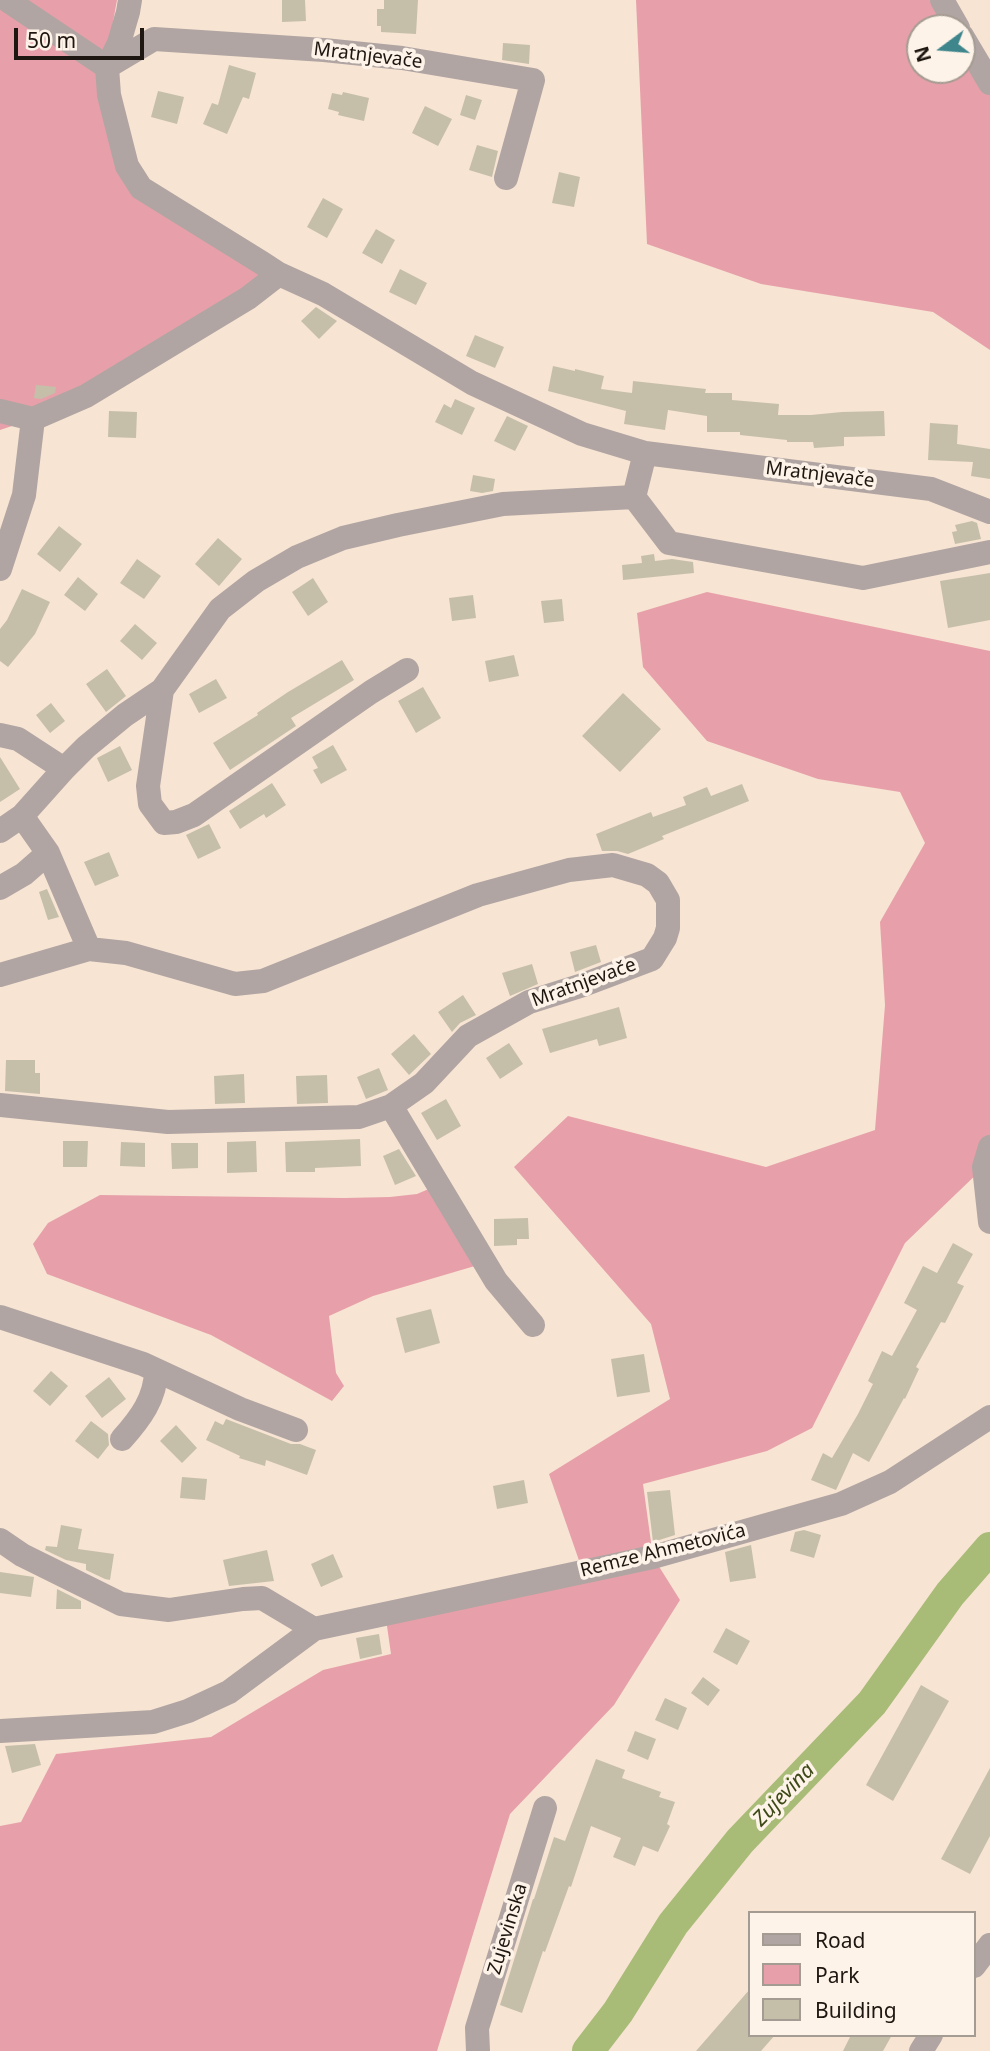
<!DOCTYPE html>
<meta charset="utf-8">
<style>
body{margin:0}
#map{position:relative;width:990px;height:2051px;overflow:hidden;background:#f7e4d3;font-family:"Noto Sans",sans-serif}
canvas{display:block}
.legend{position:absolute;left:748px;top:1911px;width:228px;height:126px;box-sizing:border-box;background:#fef3e8;border:2px solid #a49b92;margin:0;padding:9px 12px;list-style:none;font-size:21px;color:#1e1711}
.legend li{display:flex;align-items:center;gap:14px;height:35px}
.legend b{width:35px;border:2px solid #a49b92}
.north{position:absolute;left:906px;top:14px;width:70px;height:70px;box-sizing:border-box;background:#fef3e8;border:2px solid #a49b92;border-radius:50%;rotate:254deg;font-size:19px;font-weight:700;line-height:28px;text-align:center;color:#1e1711}
.north::after{content:'';display:block;margin:auto;width:24px;height:32px;background:#3e858c;clip-path:polygon(50% 0,100% 100%,50% 72%,0 100%)}
.scale{position:absolute;left:14px;top:28px;width:130px;height:32px;box-sizing:border-box;border:4px solid #1e1711;border-top:0;padding-left:9px;font-size:21px;line-height:24px;white-space:nowrap;color:#1e1711;-webkit-text-stroke:5px #fef3e8;paint-order:stroke}
</style>
<div id="map">
<canvas width="990" height="2051"></canvas>
<ul class="legend">
<li><b style="height:9px;background:#b0a5a2"></b>Road</li>
<li><b style="height:19px;background:#e7a0a9"></b>Park</li>
<li><b style="height:19px;background:#c5bfa9"></b>Building</li>
</ul>
<div class="north">N</div>
<div class="scale">50 m</div>
</div>
<script>
const g = document.querySelector('canvas').getContext('2d');
g.lineJoin = 'round';
function fill(path, color) {
  g.fillStyle = color;
  g.fill(path, 'evenodd');
}
function trace(path, color, width, dash) {
  g.strokeStyle = color;
  g.lineWidth = width;
  g.lineCap = dash ? 'butt' : 'round';
  g.setLineDash(dash || []);
  g.stroke(path);
}
function drawText(font, color, halo, rows, align = 'center') {
  g.font = font + ' "Noto Sans",sans-serif';
  g.lineWidth = 7;
  g.setLineDash([]);
  g.textBaseline = 'middle';
  g.strokeStyle = halo;
  g.fillStyle = color;
  for (const [text, x, y, turn = 0] of rows) {
    g.save();
    g.translate(x, y);
    g.rotate((+turn || 0) * Math.PI / 180);
    g.textAlign = isNaN(turn) ? turn : align;
    if (halo) g.strokeText(text, 0, 0);
    g.fillText(text, 0, 0);
    g.restore();
  }
}
const green = new Path2D(`
 M0,0H117L108,50L107,67L127,166L279,274L33,419L0,430Z
 M636,0H942L958,28H920V70H962V36L990,83V350L933,312L761,284L647,244Z
 M707,592L990,651V1147L984,1167L905,1243L812,1428L767,1451L643,1484L653,1557L680,1600L614,1705L510,1814L437,2051H0V1826L21,1822L56,1754L211,1737L323,1670L391,1654L385,1612L583,1572L549,1474L670,1399L651,1324L514,1167L568,1116L766,1167L875,1130L885,1005L880,922L925,843L900,792L818,779L707,741L643,667L637,613Z
 M438,1185L485,1263L373,1296L329,1316L336,1373L344,1386L332,1401L211,1335L47,1274L33,1244L48,1223L100,1195L344,1198L390,1197L417,1194Z`);
const river = new Path2D(`
 M588,2051L618,2012L673,1924L740,1841L872,1703L950,1594L990,1548`);
const building = new Path2D(`
 M282,0H305L306,21L282,22Z
 M384,0H418L416,34L381,32V26H377V9H384Z
 M503,43L530,45L529,64L502,60Z
 M229,65L256,73L249,99L243,97L227,134L203,124L212,103L218,105Z
 M158,91L184,97L177,124L151,117Z
 M343,92L369,98L364,121L338,115L339,112L328,109L332,93L342,95Z
 M466,95L482,100L475,120L460,115Z
 M425,106L452,119L438,146L412,133Z
 M477,145L498,151L492,177L469,170Z
 M559,172L580,177L574,207L552,203Z
 M323,198L343,209L327,238L307,227Z
 M376,229L395,240L382,264L362,253Z
 M400,269L427,283L416,305L389,292Z
 M316,307L337,321L319,339L301,321Z
 M475,335L504,347L495,368L466,356Z
 M553,366L575,371V369L604,376L601,389L632,393L633,381L706,389L705,393H732V400L779,404L778,415H811L842,412L884,411L885,436L844,437V446L814,448L813,442H787V440L740,435V432H707V416L668,410L665,430L624,424L626,411L548,391Z
 M36,385L56,387L55,393L41,399L34,398Z
 M455,399L475,408L462,435L435,422L444,404L451,408Z
 M109,411L137,412L136,438L108,437Z
 M507,416L528,426L515,451L494,441Z
 M930,423L958,425L957,444L990,449V479L971,476L973,462L928,460Z
 M473,475L495,479L493,491L482,493L470,491Z
 M972,521L977,523L981,539L955,544L952,532L957,531L955,525Z
 M59,526L82,544L60,572L37,554Z
 M218,538L242,559L219,586L195,564Z
 M654,554L655,561L672,559L693,562L694,573L623,580L622,565L642,563L641,556Z
 M137,559L161,576L144,599L120,583Z
 M990,573V620L948,628L940,581Z
 M78,577L98,594L85,611L64,595Z
 M313,578L328,602L308,616L292,592Z
 M22,589L50,602L35,634L8,667L0,661V629L7,620Z
 M473,595L476,618L452,621L449,598Z
 M562,599L564,621L544,623L541,601Z
 M135,624L157,643L142,660L120,641Z
 M514,655L519,676L489,682L485,661Z
 M342,660L354,680L291,718L296,726L230,770L213,743L258,715L257,713L288,692Z
 M107,669L126,696L106,712L86,684Z
 M216,679L227,698L199,713L189,694Z
 M423,687L441,718L416,733L398,701Z
 M623,693L661,729L620,772L582,736Z
 M51,703L65,721L50,733L36,715Z
 M333,745L347,770L321,784L313,770L318,768L312,757Z
 M120,746L132,770L108,782L97,758Z
 M0,757L20,789L0,802Z
 M272,783L286,805L266,818L264,814L240,829L229,811Z
 M742,784L749,801L662,836L664,839L628,854L617,851H602L596,834L651,812L653,817L686,805L683,797L707,787L711,796Z
 M209,824L221,848L198,859L186,835Z
 M109,852L119,876L95,886L84,862Z
 M47,889L59,917L48,920L39,892Z
 M596,945L601,962L575,972L570,952Z
 M532,964L538,984L510,996L502,973Z
 M463,995L476,1015L460,1023L452,1032L438,1012Z
 M619,1007L627,1038L599,1046L597,1039L550,1053L542,1029Z
 M414,1034L431,1054L409,1075L391,1054Z
 M509,1043L523,1064L500,1079L486,1058Z
 M6,1060H35V1073H40V1094L5,1091Z
 M379,1068L388,1090L366,1099L357,1077Z
 M244,1074L245,1103L215,1104L214,1076Z
 M327,1075L328,1103L297,1104L296,1076Z
 M446,1099L461,1126L437,1140L421,1113Z
 M360,1139L361,1166L315,1168V1172H286L285,1142Z
 M63,1141H88L87,1167H63Z
 M256,1141L257,1172L227,1173V1142Z
 M121,1142L145,1143V1167L120,1166Z
 M171,1143H198V1168L172,1169Z
 M399,1149L416,1176L395,1185L383,1156Z
 M528,1218L529,1239H517V1245L494,1246V1219Z
 M953,1243L973,1254L957,1283L964,1286L945,1323L941,1322L916,1367L919,1369L905,1399L904,1398L869,1462L853,1453L836,1490L811,1480L823,1453L832,1458L858,1414L873,1384L868,1381L882,1351L892,1356L917,1310L904,1303L923,1266L937,1273Z
 M431,1309L440,1343L405,1353L396,1318Z
 M644,1354L650,1392L617,1397L611,1359Z
 M51,1371L68,1386L50,1406L33,1391Z
 M109,1377L126,1399L102,1418L85,1396Z
 M226,1419L291,1444H300L316,1450L307,1475L266,1460L265,1466L239,1458L240,1456L206,1440L215,1421L223,1425Z
 M91,1421L108,1434L109,1445L98,1459L75,1441Z
 M176,1425L197,1448L182,1463L160,1441Z
 M182,1477L207,1479L205,1500L180,1498Z
 M524,1480L528,1503L497,1509L493,1486Z
 M670,1490L675,1535L653,1542L647,1492Z
 M61,1525L82,1529L78,1549L114,1554L110,1580L105,1579L86,1570V1564L66,1560L45,1550L46,1546L57,1547Z
 M804,1530L821,1535L814,1558L790,1551L795,1532Z
 M751,1545L756,1578L730,1582L725,1552Z
 M267,1550L274,1581L229,1586L223,1560Z
 M333,1554L343,1577L321,1587L311,1564Z
 M0,1572L34,1577L31,1597L0,1593Z
 M57,1589L81,1601V1609H56Z
 M726,1628L750,1641L737,1665L713,1652Z
 M379,1634L382,1654L360,1659L356,1638Z
 M703,1677L720,1690L708,1706L691,1693Z
 M921,1685L949,1701L893,1801L866,1785Z
 M665,1698L687,1708L678,1730L655,1720Z
 M635,1731L656,1739L648,1760L627,1751Z
 M35,1744L41,1765L12,1773L5,1746Z
 M596,1759L625,1770L622,1778L661,1792L659,1797L675,1802L667,1824L670,1826L658,1852L643,1846L635,1866L613,1857L621,1838L591,1826L571,1887L569,1886L545,1952L543,1951L522,2013L500,2005L533,1899H534L554,1837L565,1841Z
 M990,1768V1836L970,1874L941,1859Z
 M750,1989V2035H775L761,2051H696Z
 M851,2035H892L883,2051H843Z`);
const minor = new Path2D(`
 M7,0L107,67
 M130,0L128,12L119,43L107,67L109,95L127,166L141,188L262,263L279,274L323,294L472,383L582,434L645,453L931,489L990,512
 M942,0L958,28
 M962,36L990,83
 M107,67L154,39L324,50L402,58L533,80L506,178
 M0,411L33,419L86,396L248,298L279,274
 M634,497L669,543L863,578L990,552
 M634,497L645,453
 M0,569L24,495L33,419
 M162,690L148,786L150,804L164,823L176,822L194,815L371,692L407,670
 M0,735L18,739L64,769
 M22,816L48,853L89,949
 M0,831L22,816L64,769L86,747L125,715L162,690L220,609L256,581L297,557L343,538L398,525L503,504L634,497
 M0,888L24,874L48,853
 M0,975L89,949L126,953L235,984L263,981L478,895L569,870L613,865L647,875L658,883L668,900V928L665,938L652,959L583,985L529,1002L468,1036L424,1083L391,1106L359,1117L168,1122L0,1105
 M391,1106L496,1281L533,1325
 M990,1147L984,1167L990,1222
 M0,1317L143,1364L240,1409L296,1430
 M122,1439C140,1419 156,1398 156,1370
 M0,1540L22,1555L121,1604L169,1610L243,1599L262,1598L314,1629
 M0,1731L153,1722L188,1711L229,1692L314,1629L653,1557L841,1504L890,1482L990,1417
 M974,1966L990,1945
 M478,2051L477,2028L545,1808
 M921,2051L931,2035`);
const streetNames = [
 ["Mratnjevače",368,56,7],
 ["Mratnjevače",820,475,7],
 ["Mratnjevače",584,983,-20],
 ["Remze Ahmetovića",663,1551,-14],
 ["Zujevinska",508,1929,-73]
];
const waterNames = [
 ["Zujevina",784,1795,-46]
];
fill(green, '#e7a0a9');
trace(river, '#a8bb77', 32);
fill(building, '#c5bfa9');
trace(minor, '#b0a5a2', 24);
drawText('19px', '#1e1711', '#fef3e8', streetNames);
drawText('italic 21px', '#3d4917', '#fef3e8', waterNames);
</script>
